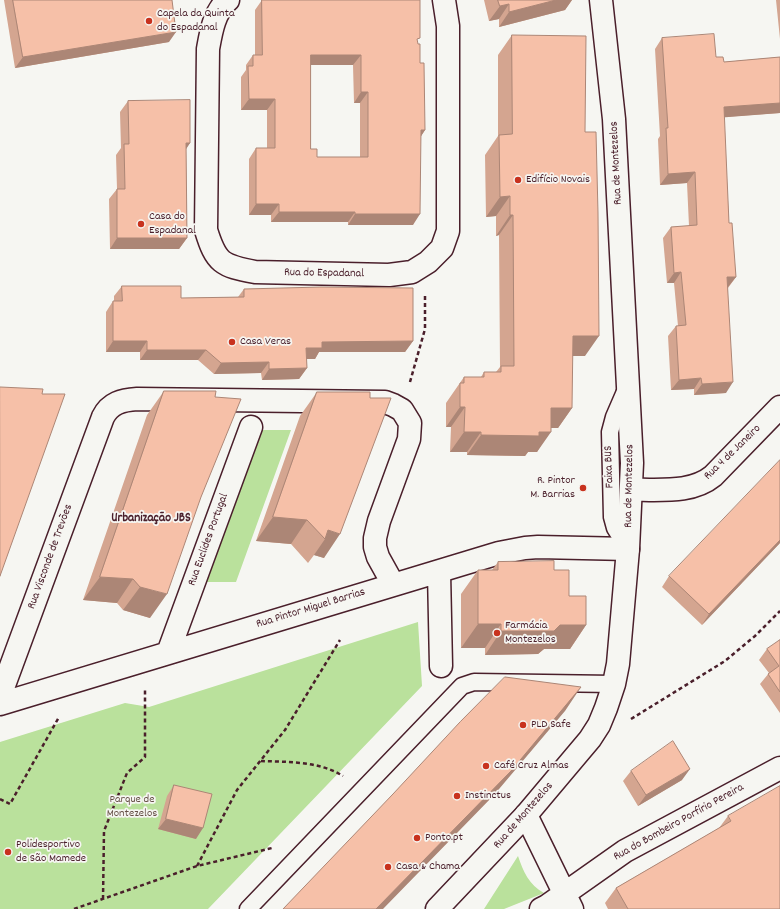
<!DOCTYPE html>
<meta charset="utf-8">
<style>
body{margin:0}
canvas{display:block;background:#f6f6f2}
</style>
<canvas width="780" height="909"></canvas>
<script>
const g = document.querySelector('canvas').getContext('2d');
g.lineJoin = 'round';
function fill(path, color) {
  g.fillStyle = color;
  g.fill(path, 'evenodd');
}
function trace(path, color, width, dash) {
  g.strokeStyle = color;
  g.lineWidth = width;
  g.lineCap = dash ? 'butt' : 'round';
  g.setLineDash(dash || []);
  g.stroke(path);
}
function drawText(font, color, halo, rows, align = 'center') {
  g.font = font + ' Dekko,sans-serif';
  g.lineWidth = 3.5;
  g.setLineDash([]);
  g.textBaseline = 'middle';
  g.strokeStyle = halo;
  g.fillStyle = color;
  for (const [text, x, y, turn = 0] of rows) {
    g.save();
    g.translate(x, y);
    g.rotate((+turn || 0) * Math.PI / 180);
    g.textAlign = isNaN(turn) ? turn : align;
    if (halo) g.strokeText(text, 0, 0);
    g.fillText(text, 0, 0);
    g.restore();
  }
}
const green = new Path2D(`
 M258,430H291L236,582H203Z
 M418,622L422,686L208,909H0V742L125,703L149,707Z
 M518,856C523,871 529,885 544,893L504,909H484Z`);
const path = new Path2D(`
 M410,382L425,329V296
 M631,719L725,661L755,636L780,611
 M261,761C288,762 319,761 343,776
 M0,799L10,804L59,717
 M197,866L237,790L285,730L340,640
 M103,899L104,831L127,773L145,757V688
 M74,909L197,866L272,848`);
const lane = new Path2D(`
 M627,387L614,417L610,432L612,517L615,528L628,549
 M248,909L462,686L474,682L614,684`);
const street = new Path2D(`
 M228,0C214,12 211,32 208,49L206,230C216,263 222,266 255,272L389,275L412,272L428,262L442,248L448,231V26L444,0
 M632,490C659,489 691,494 713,476L780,407
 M439,572L441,666
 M168,653L251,427
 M0,696L103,417C110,403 122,400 137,399L385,402L393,405L402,410L410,423L409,439L379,521L375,538V547L378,557L393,584
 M0,704L499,553L525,548L538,547L628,549
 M526,815L572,909
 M541,909L547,906L625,851L780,768`);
const secondary = new Path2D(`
 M437,909L526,815L590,739L599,725L606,708L614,684L618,664L628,549L632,463L614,119L601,0`);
const wall = new Path2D(`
 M4,0H172L169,42L15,68Z
 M262,0L417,42L420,63L425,130L421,136L413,225H348V222H271V215H249V159L256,148H267V110H241V77L246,70V65L253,55H255V10ZM311,65H353L354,103H360V157H317L311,149Z
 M484,0H572L565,10L499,27V19L489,21Z
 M776,0H780V39Z
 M512,35L585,356H572V408L558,428H551L537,452H528L525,456L467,455V452H450L451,427H446V403L464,377H481L484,372H496L500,367L499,235L496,236V216L486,217L485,155L498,136V55Z
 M662,38L716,57L724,62L780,57V113L724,117L729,223L736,277L728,288L726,393L694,395V389L671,390L668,336L676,326H678L674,283H667L663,238L671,227L689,226L687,183L660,185L658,139L660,136L655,49Z
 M128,101L190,143L186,148L187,238L179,249H110L109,199L117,189L116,155L121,148L120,112Z
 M122,286L181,298L238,297L244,289L413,341L405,352H319L315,359H306L307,368L299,379L262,380L261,373L214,374L198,360H140V352H106V312L113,301H114V296Z
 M164,391L150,618L123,610L117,603L83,600L147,415Z
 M317,392H370L324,558L314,555L308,563L291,544L256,541L300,416Z
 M780,543L702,625L662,587L669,576Z
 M498,562L554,570L586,625L570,649H544L538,654L485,655V648H461V594L478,570H492Z
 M780,640V713L760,684L769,673L759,660L767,649Z
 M631,771L682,780L638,806L623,781Z
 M174,785L196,839L158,829L167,796Z
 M728,816L780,909H608L605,903L616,888L719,828Z`);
const shadedWall = new Path2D(`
 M556,0H572L565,10L499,27L509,12Z
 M509,4L499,19L489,21L500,6Z
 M176,32L169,42L15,68L23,57Z
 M311,55H361L353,65H304Z
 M361,92H368L360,103H354Z
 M249,99H275L267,110H241Z
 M780,103V113L716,118L724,107Z
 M421,130H425L418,141Z
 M186,143H190L183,154Z
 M695,172L687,183L660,185L668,174Z
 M510,196L496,216L486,217L500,197Z
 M256,204H279L271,215H249Z
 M279,212H355L348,222H271Z
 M355,214H420L413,225H348Z
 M510,215H513L499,235L496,236Z
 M117,238H187L179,249H110Z
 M681,272L674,283H667L674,273Z
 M727,277H736L728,287L720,288Z
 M573,336H599L585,356H559Z
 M113,341H147L140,352H106Z
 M413,341L405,352H319L315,359H298L306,348L322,342Z
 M147,350H206L198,360H140Z
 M269,362L261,373L214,374L221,363Z
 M307,368L299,379L262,380L269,369Z
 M701,378L694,389L671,390L679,380Z
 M733,382L726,393L694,395L702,384Z
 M460,407H465L451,427H446Z
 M551,408H572L558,428H537Z
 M464,432H481L467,452H450Z
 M539,432H551L537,452H528L525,456L467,455L481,435Z
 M273,517L307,520L291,544L256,541Z
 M328,530L340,534L324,558L314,555L325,539Z
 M780,540V543L702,625L709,614Z
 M100,577L133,579L117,603L83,600Z
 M140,587L167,594L150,618L123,610Z
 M478,624H501L485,648H461Z
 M560,625H586L570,649H544L538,654L485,655L501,631Z
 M581,687L565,711L494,795L383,909H376Z
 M690,769L682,780L638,806L646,795Z
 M166,819L203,828L196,839L158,829Z`);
const building = new Path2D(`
 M13,0H172L176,32L23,57Z
 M262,0H420V38L417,39L418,44H420V63H424L425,130H421L420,214H355V212H279V204H256V148H275V99H249L248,66H253V55H262ZM311,55H361V92H368V157H317V149H311Z
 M498,0H556L509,12V4L500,6Z
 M714,34L716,57H723L724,62L780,57V103L724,107L729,223H732L736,277H727L733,382L702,384L701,378L679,380L676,326L686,325L681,272L674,273L671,227L697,225L695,172L668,174L666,128H668L662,38Z
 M512,35L586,36L585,132H596L598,213L599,336H573L572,408H551V432H539V436L481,435V432H464L465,407H460V383H464V377H484V372H501V366H514L513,215H510V196L500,197L499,135L512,134Z
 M190,100V143H186L187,238H117V189H125L124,144H129L128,101Z
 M122,286H181V298L244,297V289L321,287L413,288V341L322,342V348H306L307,368L269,369V362L221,363L206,350H147V341H113V301H122Z
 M0,387L43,389L42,394H65L0,576Z
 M164,391H216L215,397L241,399L201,497L167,594L140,587L133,579L100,577Z
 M317,392H370V398H391L340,534L328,530L325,539L307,520L273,517Z
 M780,460V540L709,614L669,576Z
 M554,561V570H569V596H586V625H560L554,631H501V624H478V570H498V562Z
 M780,640V692L768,674L779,666L767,649Z
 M505,677L581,687L511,771L376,909H283L393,794L460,722Z
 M673,741L690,769L646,795L631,771Z
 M174,785L212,794L203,828L166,819Z
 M780,786V909H628L616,888L731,821L728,816Z`);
const markers = [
 [149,21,4,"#c8321e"],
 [518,180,4,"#c8321e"],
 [141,224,4,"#c8321e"],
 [232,342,4,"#c8321e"],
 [583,488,4,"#c8321e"],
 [497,633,4,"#c8321e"],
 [523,725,4,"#c8321e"],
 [486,766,4,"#c8321e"],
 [457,796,4,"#c8321e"],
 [417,838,4,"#c8321e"],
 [8,852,4,"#c8321e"],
 [388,867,4,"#c8321e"]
];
const poiNames = [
 ["Capela da Quinta",157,14],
 ["do Espadanal",157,28],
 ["Edifício Novais",526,180],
 ["Casa do",149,217],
 ["Espadanal",149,231],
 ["Casa Veras",240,342],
 ["R. Pintor",575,481,"right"],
 ["M. Barrias",575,495,"right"],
 ["Farmácia",505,626],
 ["Montezelos",505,640],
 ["PLD Safe",531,725],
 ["Café Cruz Almas",494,766],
 ["Instinctus",465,796],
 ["Ponto.pt",425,838],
 ["Polidesportivo",16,845],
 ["de São Mamede",16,859],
 ["Casa & Chama",396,867]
];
const streetNames = [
 ["Rua de Montezelos",617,163,-93],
 ["Rua do Espadanal",324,274,1],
 ["Rua 4 de Janeiro",733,453,-44],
 ["Faixa BUS",610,467,-92],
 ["Rua de Montezelos",630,486,-89],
 ["Rua Euclides Portugal",209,540,-70],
 ["Rua Visconde de Trevões",51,557,-70],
 ["Rua Pintor Miguel Barrias",311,609,-17],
 ["Rua de Montezelos",524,816,-49],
 ["Rua do Bombeiro Porfírio Pereira",679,823,-29]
];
const parkNames = [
 ["Parque de",132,800],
 ["Montezelos",132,814]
];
const neighbourhoodNames = [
 ["Urbanização JBS",151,519]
];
fill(green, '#bae19c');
trace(lane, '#4a1f2b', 19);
trace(street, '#4a1f2b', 25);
trace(secondary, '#4a1f2b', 25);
trace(path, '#4a1f2b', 2.5, [4, 3]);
trace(lane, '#f6f6f2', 16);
trace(street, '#f6f6f2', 22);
trace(secondary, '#f6f6f2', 22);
fill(wall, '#d4a590');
fill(shadedWall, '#ac8676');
fill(building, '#f6c0a8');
trace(building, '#ac8676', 1);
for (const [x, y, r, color] of markers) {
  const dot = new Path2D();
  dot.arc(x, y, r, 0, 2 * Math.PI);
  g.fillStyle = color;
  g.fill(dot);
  trace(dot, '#f6f6f2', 1.5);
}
drawText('12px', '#4a1f2b', '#f6f6f2', poiNames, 'left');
drawText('12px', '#4a1f2b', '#f6f6f2', streetNames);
drawText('12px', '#665047', '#f6f6f2', parkNames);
drawText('bold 13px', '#4a1f2b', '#f6f6f2', neighbourhoodNames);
</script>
